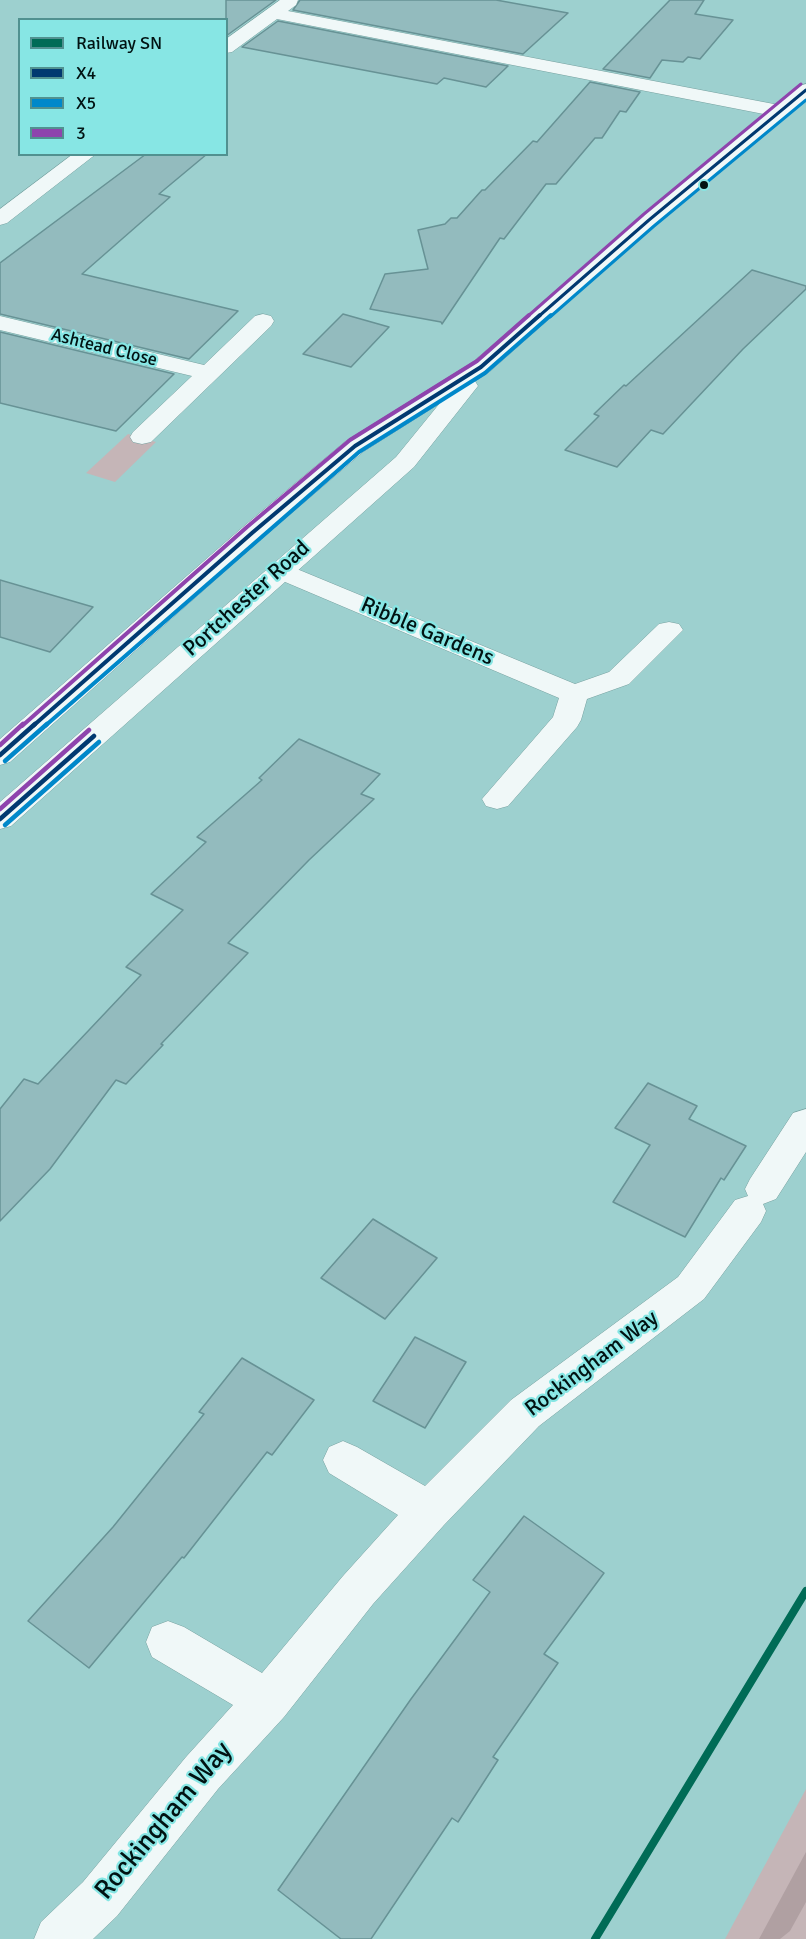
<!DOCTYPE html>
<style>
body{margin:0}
#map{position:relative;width:806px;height:1939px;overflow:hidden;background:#9dd0cf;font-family:Signika,sans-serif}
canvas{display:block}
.legend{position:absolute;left:18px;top:18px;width:210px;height:138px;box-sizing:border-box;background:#87e6e4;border:2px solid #519190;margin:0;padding:8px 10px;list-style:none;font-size:18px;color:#011212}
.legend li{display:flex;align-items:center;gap:12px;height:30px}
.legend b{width:30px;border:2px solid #519190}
</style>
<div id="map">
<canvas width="806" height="1939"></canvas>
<ul class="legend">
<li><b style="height:8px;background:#006b56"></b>Railway SN</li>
<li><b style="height:8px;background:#013970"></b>X4</li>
<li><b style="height:8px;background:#0088ca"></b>X5</li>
<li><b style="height:8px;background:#8e44ad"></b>3</li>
</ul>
</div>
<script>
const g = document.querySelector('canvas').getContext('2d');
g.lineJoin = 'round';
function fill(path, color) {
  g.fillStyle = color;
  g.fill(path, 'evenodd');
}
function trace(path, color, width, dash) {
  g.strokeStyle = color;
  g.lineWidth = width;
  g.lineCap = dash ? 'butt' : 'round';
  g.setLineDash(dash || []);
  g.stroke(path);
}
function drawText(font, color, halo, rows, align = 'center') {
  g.font = font + ' Signika,sans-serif';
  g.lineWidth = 4.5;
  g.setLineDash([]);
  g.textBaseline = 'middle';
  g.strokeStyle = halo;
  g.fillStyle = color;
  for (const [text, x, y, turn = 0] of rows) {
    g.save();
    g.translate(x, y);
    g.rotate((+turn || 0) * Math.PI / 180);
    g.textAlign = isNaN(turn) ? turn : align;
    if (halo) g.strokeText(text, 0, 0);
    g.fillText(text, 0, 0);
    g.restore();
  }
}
const green = new Path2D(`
 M128,434L156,442L115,482L86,473Z
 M806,1789V1939H725Z`);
const forest = new Path2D(`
 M806,1852V1902L790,1931L780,1939H759Z`);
const building = new Path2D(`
 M226,0H276L226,36Z
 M300,0H496L568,13L523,54L293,10Z
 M670,0H704L695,14L733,20L700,59L688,57L683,62L662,60L650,78L603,69Z
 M278,21L508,66L486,87L444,78L437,84L242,47Z
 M590,82L640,92L626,112L620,111L602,138H595L556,184H546L504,239L500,238L442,324L441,322L370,309L385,274L428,269L418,230L445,224L451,218H457L482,190H485L533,141L537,142Z
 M146,154H207L159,194L170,197L82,274L238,311L189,359L0,314V263Z
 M752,270L806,286V289L743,349L663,434L651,430L617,467L565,450L599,416L594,414L624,385L626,386Z
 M343,314L389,327L351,367L303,354Z
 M0,332L174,374L116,431L0,403Z
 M0,580L93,607L50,652L0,637Z
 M299,739L380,774L361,794L374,799L309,860L228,943L248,953L161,1044L163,1045L126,1084L116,1080L50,1169L0,1221V1109L24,1079L38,1084L141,975L126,967L183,910L151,894L206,842L197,837L262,780L259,778Z
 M648,1083L697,1106L689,1119L746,1146L724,1180L721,1178L685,1237L613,1202L650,1145L615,1128Z
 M373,1219L437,1258L385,1319L321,1278Z
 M415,1337L466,1362L425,1428L373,1401Z
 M242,1358L314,1400L272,1455L267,1452L184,1558L182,1557L89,1668L28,1621L113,1527L204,1414L199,1412Z
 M524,1516L604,1573L544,1654L558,1663L493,1757L498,1760L458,1822L452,1818L371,1939H341L278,1890L411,1699L490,1592L473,1580Z`);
const street = new Path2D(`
 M280,0H298L296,5L288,11L779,105L786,107L789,111L786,115L779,117L277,19L232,52L226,53V39Z
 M73,154H96L7,223L0,225V209Z
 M263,314L271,316L274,321L271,326L151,442L142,444L133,442L130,437L133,432L192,376L0,330V316L204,365L255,316Z
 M280,562L575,684L609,672L659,624L669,622L679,624L683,630L629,684L587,699L581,720L577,727L508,806L497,809L486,806L482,799L553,717L559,698L271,576L267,570L271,564Z
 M806,1109V1152L776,1199L763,1204L766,1211L761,1222L704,1299L539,1426L444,1525L373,1604L284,1717L218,1789L117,1916L93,1939H34L41,1922L83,1882L186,1757L233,1705L152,1657L146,1642L152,1627L168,1621L184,1627L262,1673L343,1576L398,1515L329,1473L323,1460L329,1447L343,1441L357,1447L425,1486L511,1400L678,1277L735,1200L748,1196L745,1189L750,1179L793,1113Z`);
const primary = new Path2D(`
 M806,84V100L656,224L489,372L475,381L478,386L474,391L414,467L11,826L0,829V802L396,457L440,403L364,451L261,539L10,762L0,765V739L243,527L346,441L473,362L642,216L799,86Z`);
const bus1Far2 = new Path2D(`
 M538,317L649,220L806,90`);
const bus1Far1 = new Path2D(`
 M33,726L252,533L355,446L481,367L540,315`);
const bus1 = new Path2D(`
 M0,755L35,724
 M0,819L94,736`);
const bus2Far2 = new Path2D(`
 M550,317L654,226L806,100`);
const bus2Far1 = new Path2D(`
 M45,726L359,452L485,373L551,315`);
const bus2 = new Path2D(`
 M5,761L47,724
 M5,825L99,742`);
const bus3Far2 = new Path2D(`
 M527,317L644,214L801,84`);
const bus3Far1 = new Path2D(`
 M22,726L247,527L350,440L477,361L529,315`);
const bus3 = new Path2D(`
 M0,745L23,724
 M0,809L89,730`);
const rail1 = new Path2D(`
 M595,1939L806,1591`);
const markers = [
 [704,185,5,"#011212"]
];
const farStreetnames = [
 ["Ashtead Close",104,348,14]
];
const streetNames = [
 ["Portchester Road",247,599,-42],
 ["Ribble Gardens",427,632,23],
 ["Rockingham Way",592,1364,-37]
];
const nearStreetnames = [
 ["Rockingham Way",164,1821,-50]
];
fill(green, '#c5b5b7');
fill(forest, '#b0a0a2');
fill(building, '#93bbbe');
trace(building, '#679295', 1.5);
trace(street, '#76a09f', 1);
trace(primary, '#76a09f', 1);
fill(street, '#f0f8f8');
fill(primary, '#f0f8f8');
trace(bus1Far2, '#013970', 3);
trace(bus1Far1, '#013970', 4);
trace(bus1, '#013970', 4.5);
trace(bus2Far2, '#0088ca', 3);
trace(bus2Far1, '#0088ca', 4);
trace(bus2, '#0088ca', 4.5);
trace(bus3Far2, '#8e44ad', 3);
trace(bus3Far1, '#8e44ad', 4);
trace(bus3, '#8e44ad', 4.5);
trace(rail1, '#006b56', 8);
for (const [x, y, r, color] of markers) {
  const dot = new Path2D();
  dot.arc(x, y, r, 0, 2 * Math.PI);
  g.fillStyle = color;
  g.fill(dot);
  trace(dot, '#87e6e4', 2);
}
drawText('18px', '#011212', '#87e6e4', farStreetnames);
drawText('22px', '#011212', '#87e6e4', streetNames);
drawText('27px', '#011212', '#87e6e4', nearStreetnames);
</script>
